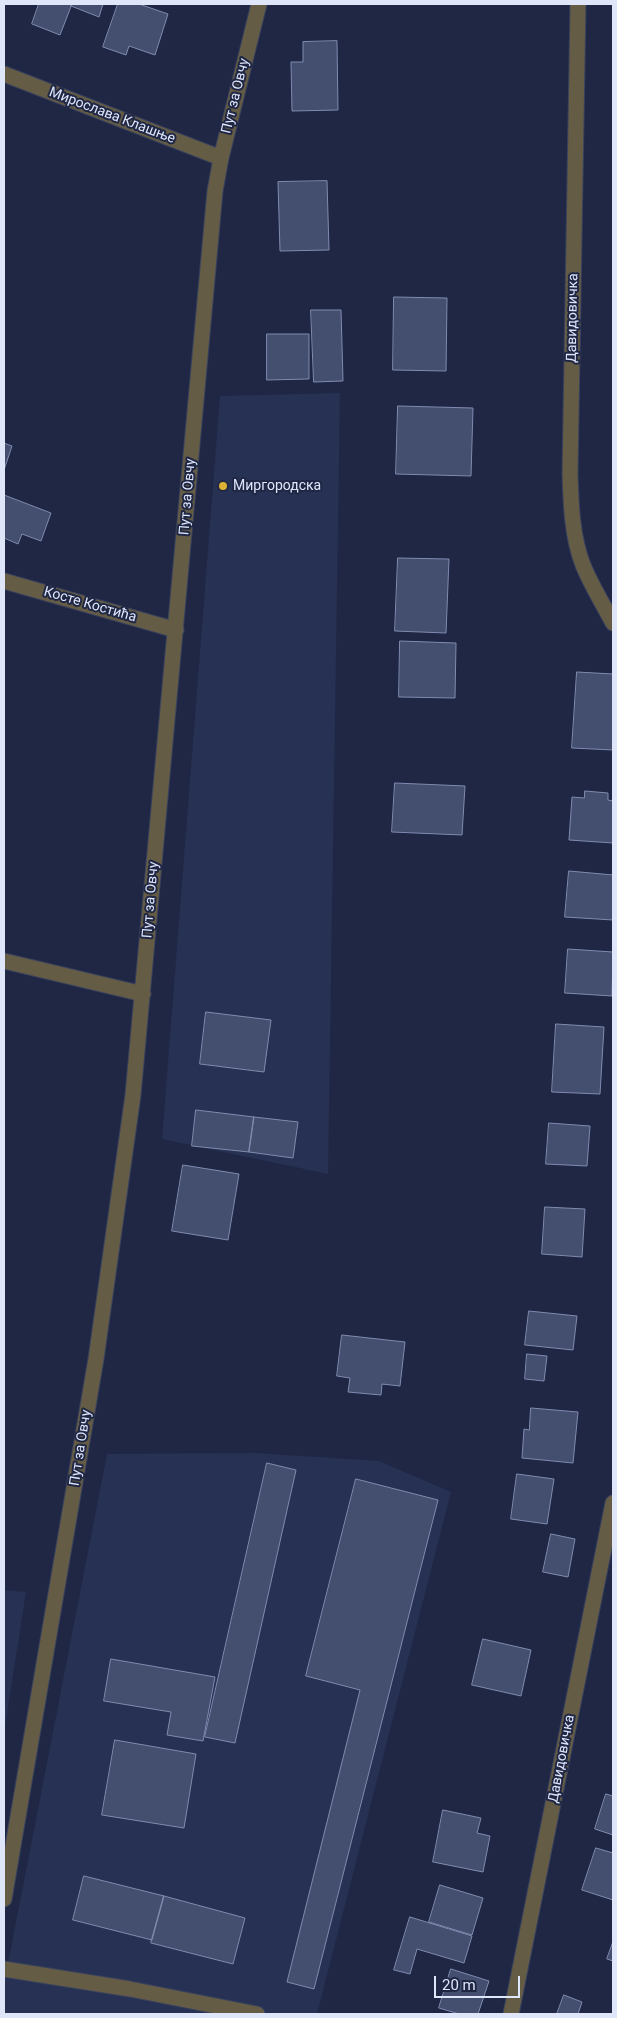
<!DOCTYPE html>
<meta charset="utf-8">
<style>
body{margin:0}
#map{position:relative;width:617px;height:2018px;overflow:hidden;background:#1f2745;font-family:Roboto,sans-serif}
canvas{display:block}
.frame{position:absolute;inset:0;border:5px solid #dfe6fa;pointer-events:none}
.scale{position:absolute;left:434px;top:1976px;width:86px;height:22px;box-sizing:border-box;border:2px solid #dfe6fa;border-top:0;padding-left:6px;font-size:15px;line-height:18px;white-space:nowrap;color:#dfe6fa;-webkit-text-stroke:4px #1f2745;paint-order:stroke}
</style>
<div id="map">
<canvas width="617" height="2018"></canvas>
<div class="frame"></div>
<div class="scale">20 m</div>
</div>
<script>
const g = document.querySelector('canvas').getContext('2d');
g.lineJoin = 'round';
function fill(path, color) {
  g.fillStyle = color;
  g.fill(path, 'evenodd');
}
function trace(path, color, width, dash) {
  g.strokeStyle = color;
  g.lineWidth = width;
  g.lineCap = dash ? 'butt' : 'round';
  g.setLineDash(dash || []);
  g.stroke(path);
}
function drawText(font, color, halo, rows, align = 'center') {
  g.font = font + ' Roboto,sans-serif';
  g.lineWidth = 4;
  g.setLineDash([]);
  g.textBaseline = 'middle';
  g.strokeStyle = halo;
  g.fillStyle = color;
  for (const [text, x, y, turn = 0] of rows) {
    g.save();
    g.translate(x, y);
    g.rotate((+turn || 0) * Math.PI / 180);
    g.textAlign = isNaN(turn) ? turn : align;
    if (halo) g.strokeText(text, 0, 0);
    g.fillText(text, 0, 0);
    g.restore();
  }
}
const built = new Path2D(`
 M340,393L328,1174L162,1139L220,396Z
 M256,1453L379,1461L451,1492L317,2014H4V1984L107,1454Z
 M4,1590L26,1592L4,1733Z`);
const building = new Path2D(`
 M39,4H72L60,35L32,24Z
 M72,4H103L99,17L71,6Z
 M118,4H139L168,14L155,55L129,46L126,55L103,47Z
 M337,41L338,110L292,111L291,62H303V42Z
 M327,181L329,250L280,251L278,182Z
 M394,297L447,298L446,371L393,370Z
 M311,310H341L343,381L314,382Z
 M267,334H309V379L267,380Z
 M398,406L473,408L471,476L396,474Z
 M4,443L12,446L4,470Z
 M4,495L51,513L41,541L22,534L18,544L4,538Z
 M398,558L449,559L446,633L395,631Z
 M400,641L456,643L455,698L399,697Z
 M577,672L613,674V750L572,748Z
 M395,783L465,786L462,835L392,832Z
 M585,791L608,793V800L613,801V843L569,840L572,797L584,798Z
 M569,871L613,875V920L565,917Z
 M568,949L613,952L612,996L565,993Z
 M206,1012L271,1020L264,1072L200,1064Z
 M556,1024L604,1027L600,1094L552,1092Z
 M196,1110L254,1117L249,1152L192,1146Z
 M254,1117L298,1122L293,1158L249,1152Z
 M549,1123L590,1126L587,1166L546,1164Z
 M183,1165L239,1174L228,1240L172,1231Z
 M545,1207L585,1209L582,1257L542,1254Z
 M529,1311L577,1316L573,1350L525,1345Z
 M342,1335L405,1342L400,1386L382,1384L381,1395L348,1392L350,1378L337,1376Z
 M527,1354L547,1356L544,1381L525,1379Z
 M531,1408L578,1412L573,1463L522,1458L524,1429L529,1430Z
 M267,1463L296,1470L235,1743L205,1737Z
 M517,1474L554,1479L547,1524L511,1519Z
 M356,1479L438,1500L314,1989L287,1982L360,1690L306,1676Z
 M551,1534L575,1539L568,1577L543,1572Z
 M483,1639L531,1650L521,1696L472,1685Z
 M111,1659L215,1677L203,1741L167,1735L171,1712L104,1701Z
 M115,1740L196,1754L184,1828L102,1815Z
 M606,1794L613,1796V1835L595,1829Z
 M443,1810L481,1818L477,1833L490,1836L483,1872L433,1862Z
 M596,1848L613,1853V1900L582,1890Z
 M84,1876L164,1896L152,1940L73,1920Z
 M440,1885L483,1898L472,1935L429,1922Z
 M164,1896L245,1918L233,1964L151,1943Z
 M410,1917L472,1936L464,1963L417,1949L410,1974L394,1970Z
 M613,1942V1961L607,1959Z
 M451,1969L489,1981L478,2014H459L439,2008Z
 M564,1995L582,2002L578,2014H557Z`);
const minor = new Path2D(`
 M578,4L570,474C571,505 572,537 583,565C591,585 603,604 613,623
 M4,74L221,158
 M4,581L176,630
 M4,961L143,994
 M4,1899L96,1359L133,1095L215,191L221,158L259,4
 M4,1969L130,1989L257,2014
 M511,2014L613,1503`);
const markers = [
 [223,486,5,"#dbb233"]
];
const streetNames = [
 ["Пут за Овчу",236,96,-76],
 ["Мирослава Клашње",112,116,21],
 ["Давидовичка",573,318,-89],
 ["Пут за Овчу",188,497,-85],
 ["Косте Костића",90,605,16],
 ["Пут за Овчу",151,900,-85],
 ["Пут за Овчу",81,1448,-81],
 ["Давидовичка",562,1759,-79]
];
const poiNames = [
 ["Миргородска",233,486]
];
fill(built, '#263153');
fill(building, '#444e6f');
trace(building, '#7f8baf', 1);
trace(minor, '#3a425e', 17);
trace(minor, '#645c45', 15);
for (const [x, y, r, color] of markers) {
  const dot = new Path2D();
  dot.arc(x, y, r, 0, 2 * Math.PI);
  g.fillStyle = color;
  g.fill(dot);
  trace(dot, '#1f2745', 2);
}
drawText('14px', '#dfe6fa', '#1f2745', streetNames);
drawText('14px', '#dfe6fa', '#1f2745', poiNames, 'left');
</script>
